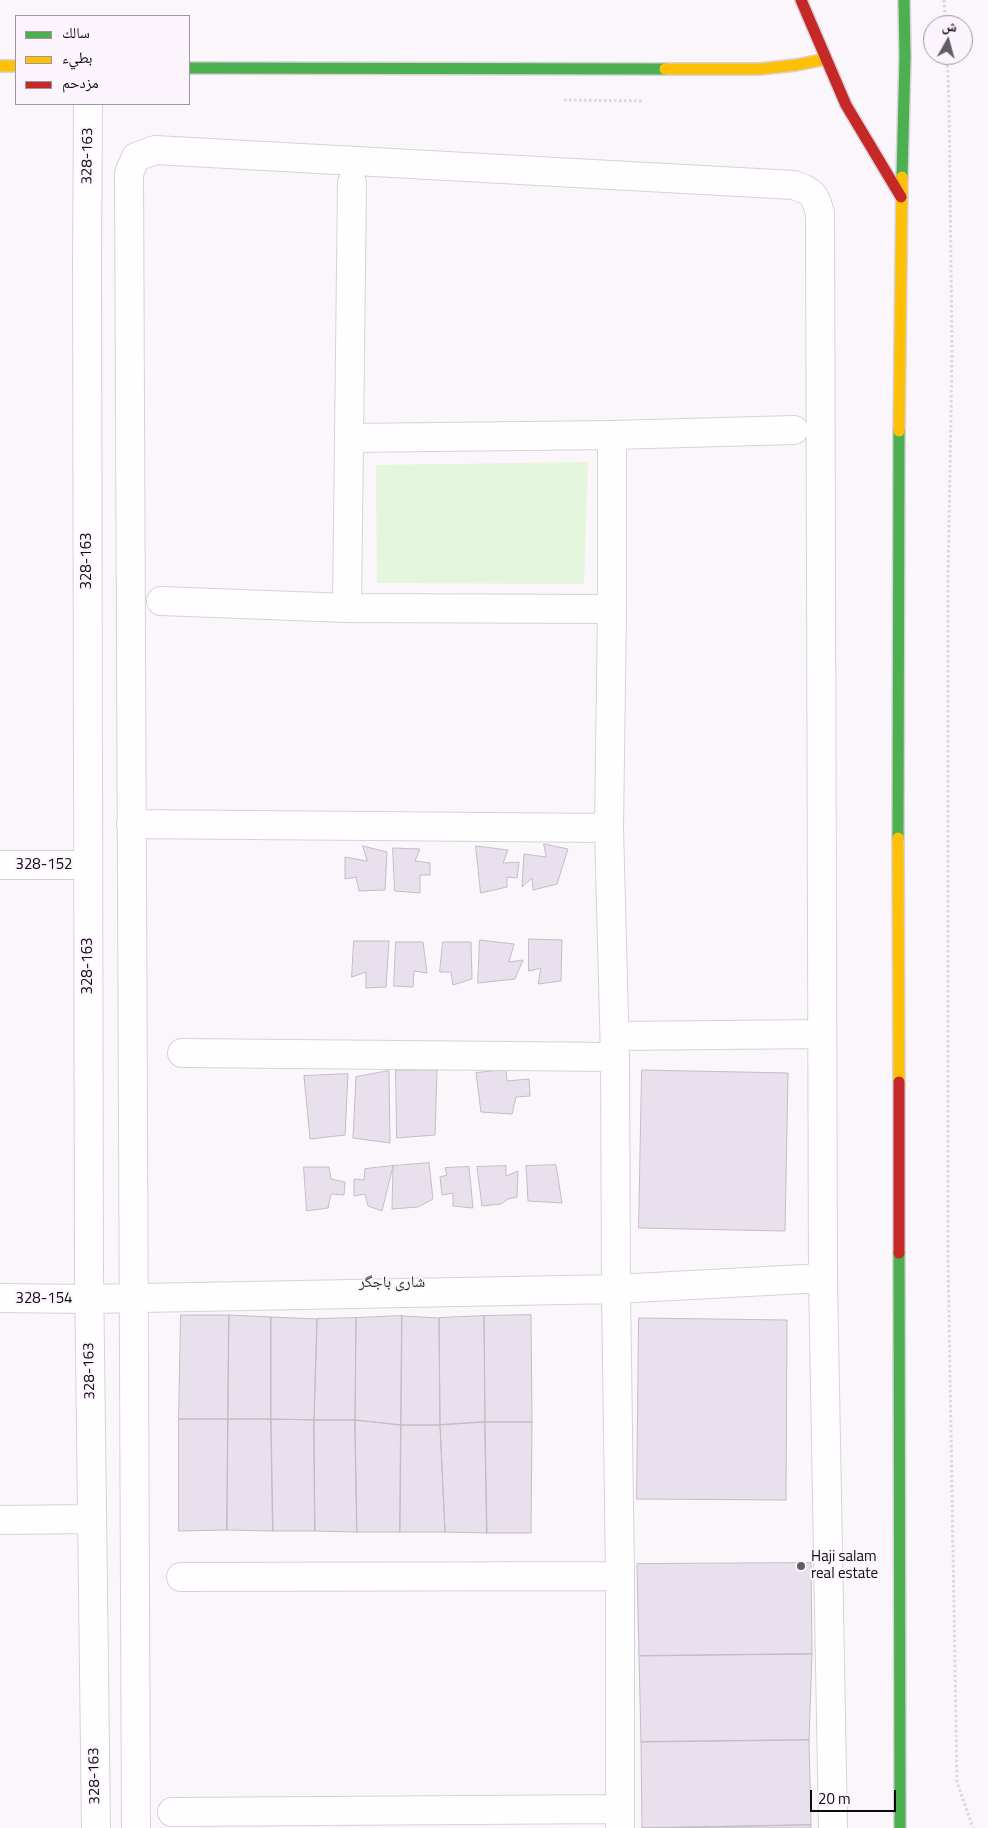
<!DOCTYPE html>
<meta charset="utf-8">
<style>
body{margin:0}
#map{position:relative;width:988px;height:1828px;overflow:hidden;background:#faf6fb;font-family:"Titillium Web","Noto Naskh Arabic",sans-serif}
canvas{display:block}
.legend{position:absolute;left:15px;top:15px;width:175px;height:90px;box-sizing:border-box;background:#fbf4fd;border:1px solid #9d969f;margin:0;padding:6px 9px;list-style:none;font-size:15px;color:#0f0a11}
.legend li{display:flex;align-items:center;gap:10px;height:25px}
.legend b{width:25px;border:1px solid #9d969f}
.north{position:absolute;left:923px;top:15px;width:50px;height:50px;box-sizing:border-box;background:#fbf4fd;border:1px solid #9d969f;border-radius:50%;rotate:7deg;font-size:14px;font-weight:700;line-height:20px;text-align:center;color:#0f0a11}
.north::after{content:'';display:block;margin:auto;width:18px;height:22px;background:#615d63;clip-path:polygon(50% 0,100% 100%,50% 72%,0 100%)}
.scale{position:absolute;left:810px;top:1790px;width:86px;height:22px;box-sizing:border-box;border:2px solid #0f0a11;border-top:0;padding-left:6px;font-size:15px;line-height:18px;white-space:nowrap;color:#0f0a11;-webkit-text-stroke:4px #fbf4fd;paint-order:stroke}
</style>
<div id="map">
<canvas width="988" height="1828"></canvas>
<ul class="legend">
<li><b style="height:6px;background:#4caf50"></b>سالك</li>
<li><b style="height:6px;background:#ffc107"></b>بطيء</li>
<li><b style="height:6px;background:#c62828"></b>مزدحم</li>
</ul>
<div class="north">ش</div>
<div class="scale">20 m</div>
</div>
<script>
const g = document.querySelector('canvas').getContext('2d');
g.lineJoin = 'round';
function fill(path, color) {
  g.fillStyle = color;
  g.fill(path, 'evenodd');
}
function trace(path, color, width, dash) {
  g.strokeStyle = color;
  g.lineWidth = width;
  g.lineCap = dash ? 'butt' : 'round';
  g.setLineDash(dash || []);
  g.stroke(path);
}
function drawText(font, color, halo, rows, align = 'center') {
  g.font = font + ' "Titillium Web","Noto Naskh Arabic",sans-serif';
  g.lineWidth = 4;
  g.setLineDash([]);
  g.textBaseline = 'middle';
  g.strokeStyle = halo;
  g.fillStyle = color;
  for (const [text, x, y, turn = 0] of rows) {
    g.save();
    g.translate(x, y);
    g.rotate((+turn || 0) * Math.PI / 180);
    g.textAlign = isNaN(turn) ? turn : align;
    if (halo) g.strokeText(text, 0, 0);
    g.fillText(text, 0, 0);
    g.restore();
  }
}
const green = new Path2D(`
 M588,462L584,584L377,583L376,465Z`);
const building = new Path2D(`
 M544,844L568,849L557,884L533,890L532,878L522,887L524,854L546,857Z
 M363,846L387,852L385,890L359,891L356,877L345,879V857L367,861Z
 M476,846L508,850L503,863L519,862L517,878L507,877V887L481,893Z
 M393,848L420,849L415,861L430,863V875H420V893L395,891Z
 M529,939L562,940L561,981L538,984L541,968L529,971Z
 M480,940L514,944L509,962L523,960L515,979L478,983Z
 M354,941H389L386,987L366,988V972L352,977Z
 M396,942H423L427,973L414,971L413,987L394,986Z
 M443,942H471L472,979L453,985L451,972H440Z
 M396,1070H437L435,1135L397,1138Z
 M506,1070L507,1081L529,1079L530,1096L516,1097L512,1114L481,1112L476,1073Z
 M642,1070L788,1073L785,1231L639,1228Z
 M389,1071L390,1143L353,1138L356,1077Z
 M348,1074L345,1135L310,1139L304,1076Z
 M429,1163L433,1199L418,1207L392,1209L393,1166Z
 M556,1165L562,1203L528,1201L526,1166Z
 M393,1166L382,1211L368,1206L365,1194L354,1196V1179L364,1180L365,1169Z
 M506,1166V1176L518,1171L517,1197L508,1199L501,1204L482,1206L477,1167Z
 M304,1167H329L331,1179L345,1182L344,1195L331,1194L328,1208L307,1211Z
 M469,1167L473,1208L453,1206V1193L442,1195L440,1177L447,1175L445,1168Z
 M181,1315H229L228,1419H179Z
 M229,1315L271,1317V1419H228Z
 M531,1315L532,1422H485L484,1316Z
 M402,1316L401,1425L355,1420L356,1318Z
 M402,1316L439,1318L440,1425H401Z
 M484,1316L485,1422L440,1425L439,1318Z
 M271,1317L317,1319L314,1420L271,1419Z
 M356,1318L355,1420H314L317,1319Z
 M639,1318L787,1320L786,1500L637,1499Z
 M179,1419H228L227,1530L179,1531Z
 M228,1419H271L273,1531L227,1530Z
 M271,1419L314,1420L315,1531H273Z
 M314,1420H355L357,1532L315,1531Z
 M355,1420L401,1425L400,1532H357Z
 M485,1422L487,1533L445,1532L440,1425Z
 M485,1422H532L531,1533H487Z
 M401,1425H440L445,1532H400Z
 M811,1563L812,1654L639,1656L637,1564Z
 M812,1654L809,1740L641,1742L639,1656Z
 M809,1740L811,1825L642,1828L641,1742Z
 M811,1825V1828H642Z`);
const path = new Path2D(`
 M944,0L946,25
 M947,55L949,102L952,355L948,581V1259L957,1782L973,1828
 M564,100L644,101`);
const street = new Path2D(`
 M88,104L87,261L89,1272L96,1828
 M612,435V609L609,828L615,1057L616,1289L620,1576V1828
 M349,438L612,435L794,430
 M161,601L347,608L612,609
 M347,608L352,183
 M131,824L609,828
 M0,865H88
 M615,1036L822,1034
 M182,1053L615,1057
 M0,1298L89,1299L616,1289L823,1278
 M0,1520L92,1519
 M181,1577L620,1576
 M172,1812L620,1809
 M136,1828C135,1276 130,725 129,173L136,157L155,150L794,185C813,192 814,193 820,213L823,1278L833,1828`);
const fast = new Path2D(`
 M189,68L665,69
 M902,177L905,57L904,0
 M898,838L899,431
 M899,1253L900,1828`);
const slow = new Path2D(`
 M0,66H16
 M665,69H760L796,65L826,59
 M899,431L902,177
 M898,838L899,1082`);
const jam = new Path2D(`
 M801,0L846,105L901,197
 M899,1082V1253`);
const markers = [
 [801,1566,5,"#615d63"]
];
const streetNames = [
 ["328-163",88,156,-89],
 ["328-163",87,561,-90],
 ["328-152",44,865],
 ["328-163",88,966,-90],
 ["328-154",44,1299],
 ["328-163",90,1371,-91],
 ["328-163",95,1776,-91]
];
const poiNames = [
 ["Haji salam",811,1557],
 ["real estate",811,1574]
];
const neighbourhoodNames = [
 ["شاری باجگر",392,1283]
];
fill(green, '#e4f6db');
fill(building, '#e9e0ed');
trace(building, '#c2bdc3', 1);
trace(street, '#d7d2d8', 30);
trace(fast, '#d7d2d8', 14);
trace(slow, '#d7d2d8', 14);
trace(jam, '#d7d2d8', 14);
trace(path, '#dad8da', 3, [2.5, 2.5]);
trace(street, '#fefefe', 28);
trace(fast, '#4caf50', 11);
trace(slow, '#ffc107', 11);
trace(jam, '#c62828', 11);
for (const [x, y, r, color] of markers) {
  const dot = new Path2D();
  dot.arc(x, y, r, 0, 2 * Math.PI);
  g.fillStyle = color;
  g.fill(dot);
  trace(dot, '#fbf4fd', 2);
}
drawText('15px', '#0f0a11', '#fbf4fd', streetNames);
drawText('15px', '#0f0a11', '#fbf4fd', poiNames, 'left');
drawText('16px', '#1b3809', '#fbf4fd', neighbourhoodNames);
</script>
